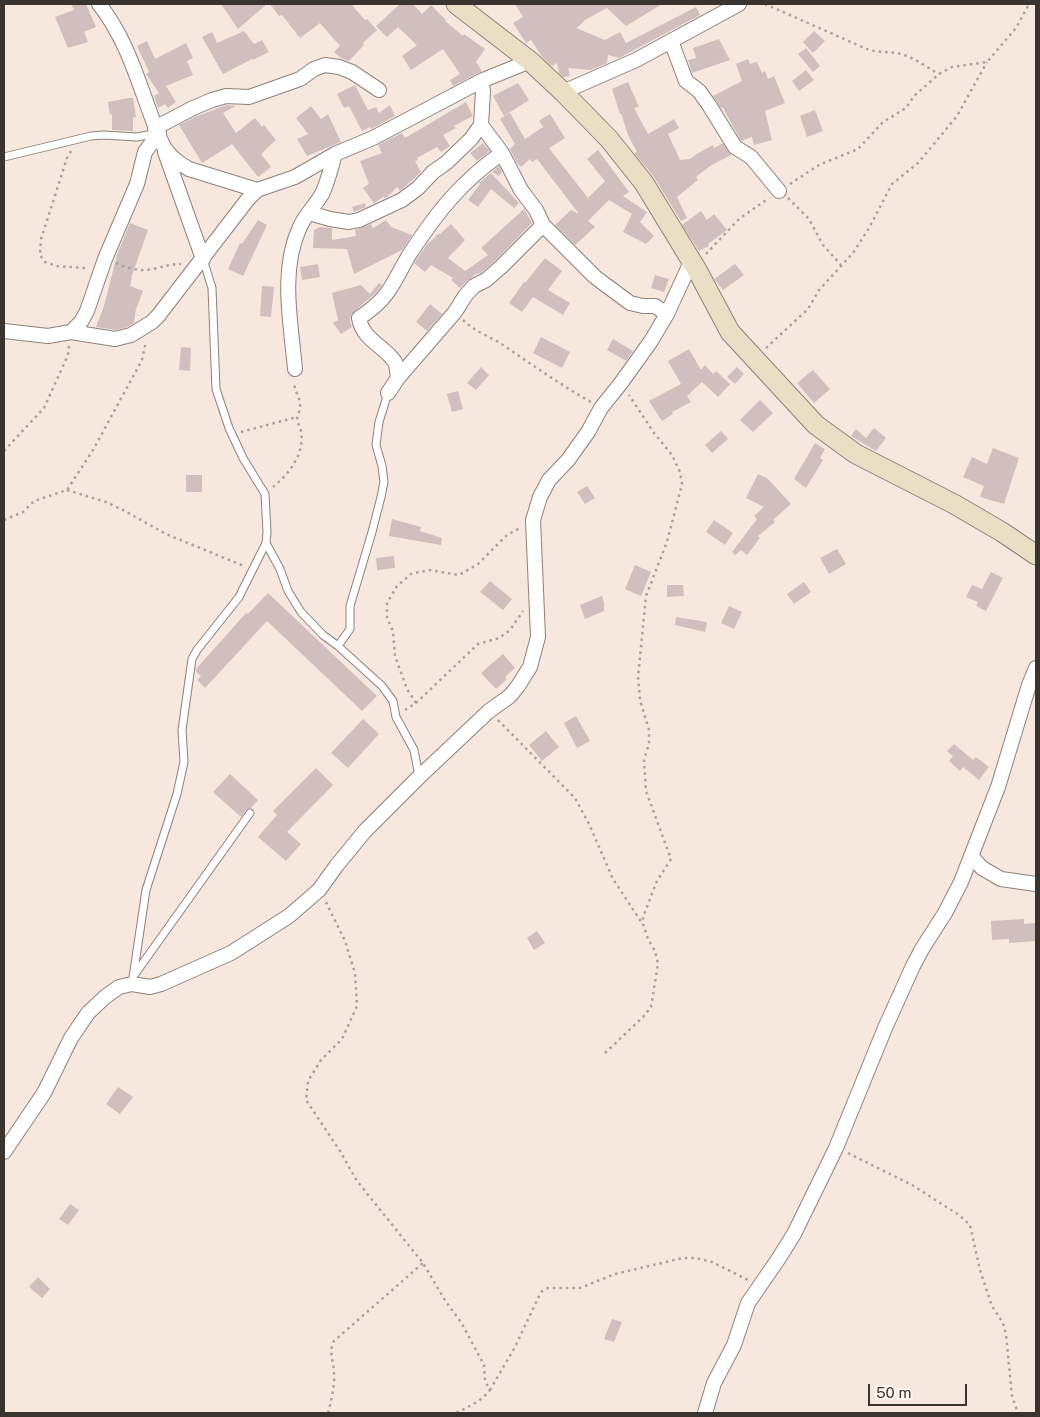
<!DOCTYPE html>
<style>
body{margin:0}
#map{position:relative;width:1040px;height:1417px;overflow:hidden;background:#f6e8df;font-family:"Public Sans",sans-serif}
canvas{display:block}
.frame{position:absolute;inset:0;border:5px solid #3a3431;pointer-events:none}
.scale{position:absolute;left:868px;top:1384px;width:99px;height:22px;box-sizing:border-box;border:2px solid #3a3431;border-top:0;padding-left:6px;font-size:15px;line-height:18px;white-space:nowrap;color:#3a3431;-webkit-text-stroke:4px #fff6f1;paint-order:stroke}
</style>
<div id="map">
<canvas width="1040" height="1417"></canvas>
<div class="frame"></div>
<div class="scale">50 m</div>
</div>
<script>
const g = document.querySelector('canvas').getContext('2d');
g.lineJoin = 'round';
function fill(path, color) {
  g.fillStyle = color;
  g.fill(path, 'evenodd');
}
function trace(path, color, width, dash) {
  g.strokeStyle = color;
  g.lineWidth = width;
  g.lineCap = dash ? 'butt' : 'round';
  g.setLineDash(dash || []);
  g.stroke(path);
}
const building = new Path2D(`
 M71,4H86L96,27L84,32L88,42L68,48L55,17L74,10Z
 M221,4H267L238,29Z
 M270,4H351L365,20L367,19L377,30L363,43L364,45L349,61L341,58L334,52L340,46L320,23L300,38L282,15L279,16Z
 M400,4H413L422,14L431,5L446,20L445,21L463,36L464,34L485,49L476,62L482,71L453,86L450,80L460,74L443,49L411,70L402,56L417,45L398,27L387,37L376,26Z
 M515,4H662L626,26L607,8L583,21L584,22L576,28L605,40L620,32L626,43L696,7L700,15L619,58L608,55L607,63L591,70L568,68L570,76L563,77L559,73L557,63L552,66L543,58L531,40L526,43L513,23L523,17Z
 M244,31L254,44L262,40L269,52L253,60L252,59L223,74L202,37L212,32L217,43Z
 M814,31L825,41L813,53L803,42Z
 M719,39L730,60L692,73L688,60L696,58L693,48Z
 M147,41L155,59L186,43L193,58L187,61L193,75L166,86L176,102L168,108L165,104L158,108L154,96L159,93L146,74L149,72L137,46Z
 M806,48L820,66L813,72L798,54Z
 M748,59L750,64L757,62L762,73L765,71L768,79L774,76L785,103L765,111L772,140L754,145L752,137L741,141L723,108H721L713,96L742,81L736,64Z
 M806,70L814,80L799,91L792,81Z
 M628,82L639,107L634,108L648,134L674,119L679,128L668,134L680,160L690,159L697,154L713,145L714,148L723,143L731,155L710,166L696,177L698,180L677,197L687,218L681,221L654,177L634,153L637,152L628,135L621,113L620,114L612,89Z
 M518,83L529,100L504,116L493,96Z
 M355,85L368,110L376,107L379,113L390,105L395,116L371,129L370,127L362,131L349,106L344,108L337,94Z
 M128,98H133L136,117L133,118V131L112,130V114L110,115L108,102Z
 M466,102L473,116L454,126L456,128L443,135L450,146L441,152L437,147L417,158L418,160L415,161L421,172L400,191L397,187L386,198L383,197L374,203L363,188L369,184L360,161L382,153L378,145L402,133L405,138Z
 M227,105L236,106L223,113L236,133L255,118L262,127L264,125L276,140L261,154L271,167L258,177L232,144L202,163L179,125L197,116Z
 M311,106L321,119L328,114L341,142L307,156L297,139L308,134L296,118Z
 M815,110L823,131L807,137L800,116Z
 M510,113L525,139L543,127L539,121L550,114L565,138L549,148L588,198L605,181L587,159L598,150L629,192L623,196L647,212L640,222L654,236L646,244L623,232L632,214L609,200L588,221L595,227L575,245L555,225L571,210L579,214L537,159L532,162L530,159L521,167L517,163L510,149L515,144L500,119Z
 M483,143L490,151L477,161L470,153Z
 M499,166L502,172L499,176L492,172Z
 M491,173L519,203L514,208L491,189L478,207L468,200L480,184L479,183Z
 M365,203L366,207L354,212L352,207Z
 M524,209L532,223L495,261L481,273L476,274L468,280L460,288L451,280L453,278L431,265L425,272L414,263L429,242H430L439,233L440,234L451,224L465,240L448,258L465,271L488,255L481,248Z
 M701,211L707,220L714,214L727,230L708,244L709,246L699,251L682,225Z
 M258,220L267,225L243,276L228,269L240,243L242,244Z
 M386,220L391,227L412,235L402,250L354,274L347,249L313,248L314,230L320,227L332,228V240L356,236L355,230L371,224L373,228Z
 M130,223L148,230L131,278H132L130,286L143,291L136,309L134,323L128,327L116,330L96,327L104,306L117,255Z
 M545,258L562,271L548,290L570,303L563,315L533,297L522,312L509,303L524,282L525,283Z
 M318,264L320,277L302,280L300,267Z
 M735,264L744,275L723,290L714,279Z
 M655,275L669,279L664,292L651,288Z
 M379,283L382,285L376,293L351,314L350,322L352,327L341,334L333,323L338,320L332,293L361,285L370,294Z
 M262,286L274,287L271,317L260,316Z
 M430,304L442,314L427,331L416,322Z
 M541,337L570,352L562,368L533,353Z
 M613,339L633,351L626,361L607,350Z
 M181,347L191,348L190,371L179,370Z
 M689,349L701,370L705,365L713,374L716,371L730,384L718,397L702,382L687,396L691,402L672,412L673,414L662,421L649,401L681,384L668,361Z
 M481,367L489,375L476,390L467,383Z
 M737,367L744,374L735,384L727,377Z
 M813,370L830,389L814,403L797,383Z
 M458,391L463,409L452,412L447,394Z
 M760,400L773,413L753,432L740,420Z
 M874,428L886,438L876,451L851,436L856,429L866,438Z
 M721,431L728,439L712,453L705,445Z
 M815,443L825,449L820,458L823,460L806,488L794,479Z
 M993,448L1019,458L1004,504L980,497L984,486L963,477L972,457L987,464Z
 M758,474L767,478L791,504L773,520L775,522L758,536L760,538L747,555L741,550L735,555L732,552L757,519L754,516L764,507L746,498Z
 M186,475H202V492H186Z
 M587,486L595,498L585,504L577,492Z
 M392,519L421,527L420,531L442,538L441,545L389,536Z
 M714,520L733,533L725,545L706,532Z
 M837,549L846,564L829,574L820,558Z
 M394,556L395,568L377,570L376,558Z
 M635,565L651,572L641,596L625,589Z
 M991,572L1003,578L986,611L976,606L978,602L966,597L972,585L982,589Z
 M490,581L512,599L503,610L480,592Z
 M804,582L811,592L794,604L787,594Z
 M667,585H683L684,596L667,597Z
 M268,593L377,696L362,711L267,621L205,688L197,680L201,676L196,672V669L246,613L248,614Z
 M602,596L604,603V611L585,619L580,605Z
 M729,606L742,612L734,629L721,623Z
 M676,617L707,622L705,632L675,625Z
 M503,654L515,668L505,677L507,679L496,689L481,673Z
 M576,716L590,741L577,748L564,723Z
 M363,719L379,734L348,768L331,753Z
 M546,731L559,747L542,761L529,745Z
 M954,744L973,760L976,757L989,767L979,780L963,767L960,771L949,761L953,756L947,751Z
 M316,768L333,785L287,832L301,844L286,861L258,837L277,815L273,811Z
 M230,774L258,800L251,808L246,810L241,817L213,792Z
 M1024,919V924L1036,923V941L1009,943V939L992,940L991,921Z
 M537,931L545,943L534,950L527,938Z
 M118,1087L133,1097L120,1114L106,1104Z
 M70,1204L79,1210L68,1225L59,1219Z
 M38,1277L50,1289L42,1298L29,1287Z
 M612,1319L622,1322L614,1342L604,1339Z`);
const path = new Path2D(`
 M765,4L869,50C878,52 887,52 896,53C911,55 926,67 939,74
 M71,151L67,158L41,239L40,255L45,262L57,266L84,268L88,266
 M790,184L819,165L858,149L883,122L906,108L914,96L939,74L952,67L987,62L1016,28L1029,4
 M788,198L809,219L823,245L841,265
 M706,254L739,219L769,198
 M116,263C127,268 140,272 153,269C163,267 170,264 181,264
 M463,320C475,332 492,337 506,347C534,366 561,385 591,402
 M766,348L808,309L819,290L853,253L869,228L892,184L918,163L957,116L987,62
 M241,432L297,417
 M4,451L44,408L68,355L69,346
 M273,487C289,474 305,454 301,431C300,427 298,424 297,420C297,415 301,410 300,405C300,397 294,390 294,382
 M67,490L106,502L123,510L166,534L244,566
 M4,520L23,512L34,501L67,490L93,450L142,360L146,341
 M416,703L407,689L395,656L393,631L387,618V603L397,586L411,574L429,570L459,575L478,564L507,535L520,528
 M405,710L416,703L478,644L499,638L510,630L523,611
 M498,720L575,798L589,824L613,879L642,923
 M326,902L345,941L355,973L357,1006L342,1039L321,1060L308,1081L306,1100L340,1151L357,1181L423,1263L446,1302L461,1322L484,1365L485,1381L490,1390C482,1401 468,1407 456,1413
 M605,1053L643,1017L651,1007L658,964L655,951L648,939L643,924V917L657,881L671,859L646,791L644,760L649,744V730L640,700L638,677L646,596L667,542L682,484L680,472L672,455L654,433L629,395
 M848,1153L912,1185L959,1215L970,1225L980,1270L992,1306L1003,1323L1006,1334L1012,1396L1018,1413
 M490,1390L515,1347L541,1292L548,1288H580L615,1274L683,1258H696L712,1262L748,1280
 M328,1413C331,1401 335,1386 334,1373C334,1361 328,1353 334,1341L423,1263`);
const lane = new Path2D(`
 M4,157L91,136L103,135L137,137L158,133
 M266,543L280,569L288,591L301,612L323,635L338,646L382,686L393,701L396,717L414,750L419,776
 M338,646L350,629V606L372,532L381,497L384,482L382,466L376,445L379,422L388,393
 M135,974L250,813
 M132,984L146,890L177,794L184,762L182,730L192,659L197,650L239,597L266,543L267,532L265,494L243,458L229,428L216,389L212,288L203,259`);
const street = new Path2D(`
 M99,4C132,46 141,95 162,143C166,153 179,164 189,169L257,190
 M671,41L686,81L699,91L709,105L735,147L751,157L779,191
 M481,81L483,91L481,125L502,153L521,190L536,210L543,225L595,277L630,303L643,306H655L667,314
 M563,92L636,60L739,4
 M155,128L193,108L212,100L226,96L249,97L300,79L314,69L325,65L339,67L352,72L379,90
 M165,152L203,259
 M309,213L330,219L349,222L359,220L402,200L418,188L433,172L446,163L471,139L481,125
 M4,331L48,336L71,332L115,339L131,335L152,322L158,316L248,199L257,190L295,177L335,154L373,138L481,81L530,61
 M71,332L81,322L87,311L105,259L137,184L145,152L159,133
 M295,369C291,323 280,272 299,229C304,216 315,206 322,194C328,182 331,167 335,154
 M398,378L455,312L465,296L474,286L486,280L501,267L543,225
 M388,393L398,378C397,373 397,366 395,362C384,346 362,339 359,318C365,314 372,309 377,304C392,291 400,269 411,252C438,211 461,182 502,153
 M971,856L982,868L1001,879L1036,884
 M4,1152L44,1093L71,1038L88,1013L105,997L119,987L132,984L150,987L161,984L231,953L289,916L319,890L337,865L365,831L419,777L489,711L510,696L518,686L530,667L538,637L533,520L540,497L549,480L568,460L588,432L601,408L621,383L651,341L667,314L691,262
 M705,1413L714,1383L734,1345L748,1303L777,1261L794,1234L836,1148L885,1028L913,966L922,949L945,913L961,882L998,787L1029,685L1036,668`);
const secondary = new Path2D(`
 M456,4L530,61L563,92L609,139L644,183L697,270L730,332L816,425L856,454L954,504L1002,532L1036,555`);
fill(building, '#d0bfbe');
trace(lane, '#8e8179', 9);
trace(street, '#8e8179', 16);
trace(secondary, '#8e8179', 21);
trace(path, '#aba09a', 2.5, [2.5, 4]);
trace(lane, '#fff', 7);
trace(street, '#fff', 14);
trace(secondary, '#eadfc4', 19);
</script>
